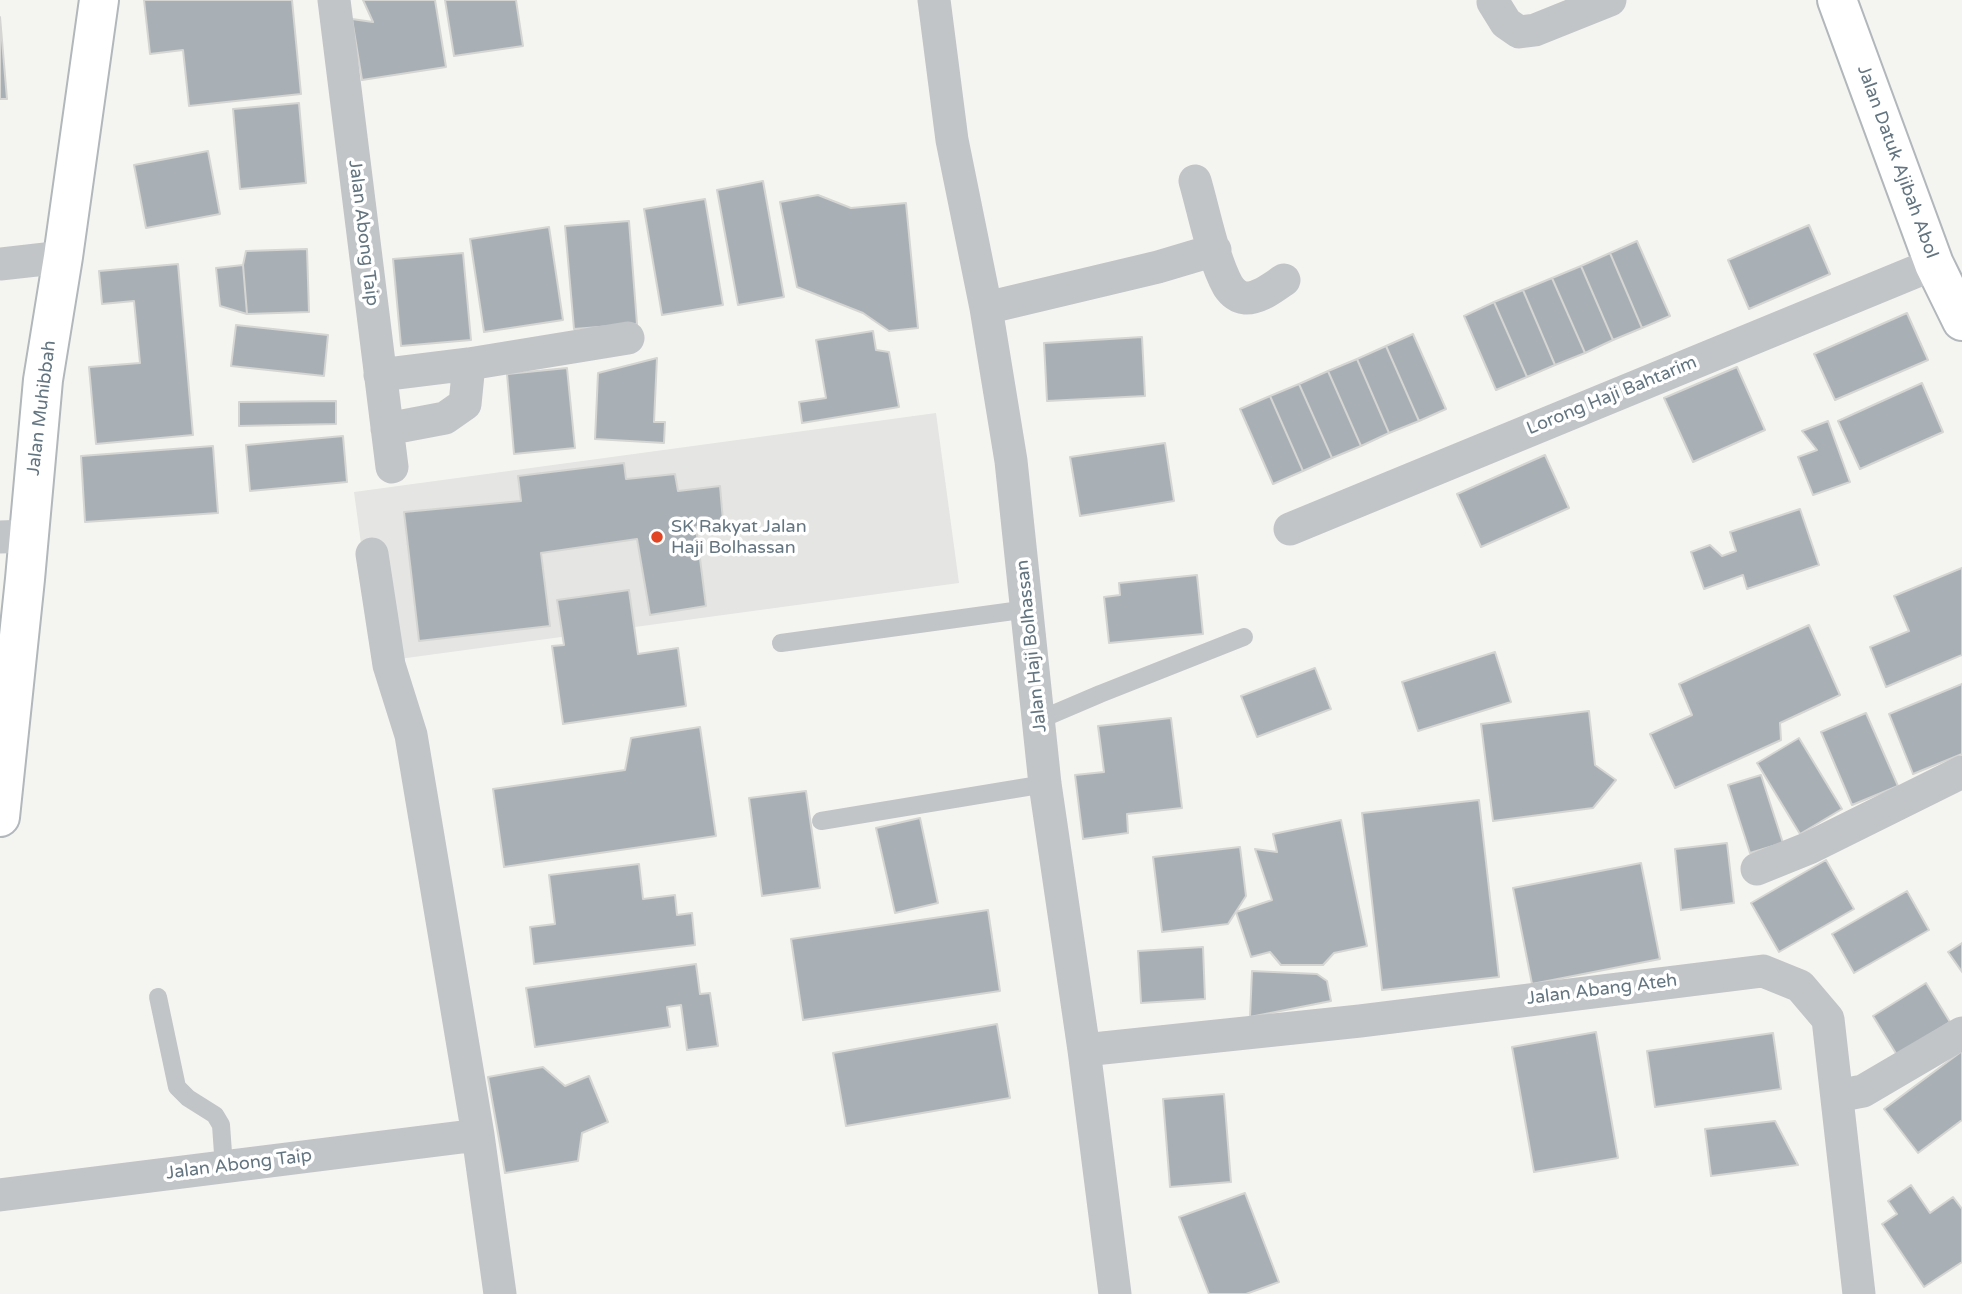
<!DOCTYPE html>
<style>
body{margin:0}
canvas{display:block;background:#f4f4f0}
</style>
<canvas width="1962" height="1294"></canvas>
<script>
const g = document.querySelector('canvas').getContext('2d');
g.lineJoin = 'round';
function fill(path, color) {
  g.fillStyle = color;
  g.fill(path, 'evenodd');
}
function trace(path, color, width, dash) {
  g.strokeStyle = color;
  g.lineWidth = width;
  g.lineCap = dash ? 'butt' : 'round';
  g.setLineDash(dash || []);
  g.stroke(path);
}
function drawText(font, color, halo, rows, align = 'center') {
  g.font = font + ' "Varela Round",sans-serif';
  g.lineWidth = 7;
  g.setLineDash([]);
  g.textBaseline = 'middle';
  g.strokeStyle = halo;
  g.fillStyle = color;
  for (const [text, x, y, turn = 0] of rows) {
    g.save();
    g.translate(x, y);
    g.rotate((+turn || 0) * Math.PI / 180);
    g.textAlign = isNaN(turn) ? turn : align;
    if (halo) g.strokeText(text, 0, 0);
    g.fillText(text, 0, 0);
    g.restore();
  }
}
const built = new Path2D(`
 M936,413L959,583L377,662L354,492Z`);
const building = new Path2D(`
 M144,0H292L301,94L189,106L183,50L150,54Z
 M363,0H435L446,67L362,80L352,19L373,22Z
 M445,0H516L523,46L454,56Z
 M0,17L7,99H0Z
 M299,103L306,183L240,189L233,109Z
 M208,151L220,214L146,228L134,165Z
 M763,181L784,297L738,305L717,190Z
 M818,195L851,208L906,203L918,328L889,331L863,313L797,287L780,202Z
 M705,199L723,305L662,315L644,209Z
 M629,221L637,324L574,329L565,226Z
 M1809,225L1830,274L1749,309L1728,260Z
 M549,227L563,320L484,332L470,239Z
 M1637,241L1670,316L1642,328L1610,253Z
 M307,249L309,312L247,314L243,265L246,251Z
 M463,253L471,340L401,346L393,259Z
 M1610,253L1642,328L1613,340L1581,266Z
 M178,264L193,435L96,444L89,367L140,363L134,301L102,304L99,271Z
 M243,265L247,314L220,306L216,268Z
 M1581,266L1613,340L1585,353L1552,278Z
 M1552,278L1585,353L1555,365L1523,290Z
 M1523,290L1555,365L1527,377L1494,302Z
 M1494,302L1527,377L1496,390L1464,316Z
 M1907,313L1928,360L1835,400L1814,354Z
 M236,325L328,335L324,376L231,366Z
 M873,331L876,350L889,352L899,407L802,423L799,402L826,398L816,340Z
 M1413,334L1446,409L1419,421L1386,346Z
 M1142,337L1145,396L1047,401L1044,343Z
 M1386,346L1419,421L1389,433L1357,359Z
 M657,358L654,422H665L664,443L595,439L598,373Z
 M1357,359L1389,433L1361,446L1328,371Z
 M1737,367L1765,430L1693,462L1664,398Z
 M567,368L575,448L514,454L507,374Z
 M1328,371L1361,446L1332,458L1299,384Z
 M1922,383L1943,432L1860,469L1838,421Z
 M1299,384L1332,458L1303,471L1270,396Z
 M1270,396L1303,471L1273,484L1240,409Z
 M336,401V424L239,426V402Z
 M1828,421L1850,482L1813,495L1798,457L1817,450L1802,431Z
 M343,436L347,482L250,491L246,445Z
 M1165,443L1174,501L1080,516L1070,457Z
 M213,446L218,513L85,522L81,456Z
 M1545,455L1569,508L1481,547L1457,494Z
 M624,463L626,479L675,474L678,491L720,486L723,521L696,527L706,606L650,615L637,539L541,553L550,626L419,641L404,512L521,501L518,476Z
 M1800,509L1819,565L1747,589L1743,575L1704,589L1691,552L1710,545L1722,556L1736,551L1730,532Z
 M1962,568V655L1886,687L1870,647L1909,631L1894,596Z
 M1197,575L1203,634L1109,643L1104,597L1120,595L1119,583Z
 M629,590L638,654L678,648L686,706L563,724L552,646L564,645L557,600Z
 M1809,625L1840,695L1780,723L1781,740L1675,788L1650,734L1692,715L1679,684Z
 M1495,652L1511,702L1418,731L1402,682Z
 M1315,668L1331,709L1257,737L1241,696Z
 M1962,684V754L1913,774L1889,714Z
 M1589,711L1595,765L1616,780L1593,808L1493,821L1481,724Z
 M1866,713L1898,786L1852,805L1821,732Z
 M1171,718L1182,808L1127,814L1128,833L1083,839L1075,775L1104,772L1098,726Z
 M700,727L716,836L504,867L493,789L625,770L631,738Z
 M1799,738L1842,809L1800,834L1757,763Z
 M1761,775L1783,843L1750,853L1728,785Z
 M806,791L820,888L762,896L749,798Z
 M1479,800L1499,977L1382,990L1362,813Z
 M920,818L938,903L895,913L876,828Z
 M1341,820L1367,946L1334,953L1323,965H1281L1270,952L1251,957L1236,912L1272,900L1255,849L1277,852L1273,834Z
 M1727,843L1734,903L1681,910L1675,849Z
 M1240,847L1246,896L1228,924L1162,932L1153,857Z
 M1826,860L1854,909L1779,952L1751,903Z
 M1641,863L1660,959L1532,984L1513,888Z
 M639,864L643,899L675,895L677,915L692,913L695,945L534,964L530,927L555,924L549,875Z
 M1907,891L1929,930L1854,973L1832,934Z
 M988,910L1000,991L803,1020L791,939Z
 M1962,943V972L1948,952Z
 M1203,947L1205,999L1141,1003L1138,951Z
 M696,964L700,994L710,993L718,1046L687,1050L681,1005L667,1007L670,1027L535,1047L526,988Z
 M1252,971L1317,974L1327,981L1331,1001L1250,1017Z
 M1926,983L1950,1022L1897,1055L1873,1016Z
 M997,1024L1010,1098L846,1126L833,1053Z
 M1596,1032L1618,1158L1534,1172L1512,1047Z
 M1773,1033L1781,1089L1655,1107L1647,1051Z
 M1962,1051V1120L1918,1153L1884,1109Z
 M543,1067L565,1086L589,1076L608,1122L582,1133L578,1161L505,1173L488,1077Z
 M1224,1094L1231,1182L1170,1187L1163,1099Z
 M1775,1121L1798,1165L1711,1176L1705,1129Z
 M1911,1185L1930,1213L1953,1197L1962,1209V1262L1924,1287L1882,1224L1897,1214L1888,1201Z
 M1245,1193L1279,1282L1246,1294H1209L1179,1217Z`);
const service = new Path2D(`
 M781,643L1028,609
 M1039,720L1100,694L1244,637
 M821,821L1045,784
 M158,997L177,1087L188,1098L215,1115L221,1125L224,1167`);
const minor = new Path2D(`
 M334,0L392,467
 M934,0L952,140L986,308L1011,461L1045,784L1084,1050L1115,1294
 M1493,2L1506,23L1519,32L1535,30L1610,0
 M1195,181C1204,212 1213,259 1228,286C1232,292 1238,297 1245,298C1259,299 1273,287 1284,280
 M0,264L63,257
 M986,308L1158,267L1215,250
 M380,375L469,364L628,338
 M387,429L445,418L465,404L469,364
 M1290,529L1934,264
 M0,537L28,536
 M372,554L389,665L411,735L478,1135L500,1294
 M1757,869L1809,848L1962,772
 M1084,1050L1360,1021L1763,971L1800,986L1828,1019L1859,1294
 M1837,1096L1863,1091L1962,1033
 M0,1195L478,1135`);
const secondary = new Path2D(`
 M1837,0L1934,264L1962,321
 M0,817L25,579L43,380L63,257L99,0`);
const markers = [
 [657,537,7,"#e14523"]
];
const streetNames = [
 ["Jalan Datuk Ajibah Abol",1897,162,70],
 ["Jalan Abong Taip",363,233,83],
 ["Lorong Haji Bahtarim",1612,396,-22],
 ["Jalan Muhibbah",42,408,-83],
 ["Jalan Haji Bolhassan",1032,646,-96],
 ["Jalan Abang Ateh",1602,990,-7],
 ["Jalan Abong Taip",239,1165,-7]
];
const poiNames = [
 ["SK Rakyat Jalan",671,527],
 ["Haji Bolhassan",671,548]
];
fill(built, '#e5e6e4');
fill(building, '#a9b0b5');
trace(building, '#d5d5d3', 2);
trace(secondary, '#b1b7bb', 42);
trace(service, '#c1c5c8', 18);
trace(minor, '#c1c5c8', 33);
trace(secondary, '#fff', 38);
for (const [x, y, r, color] of markers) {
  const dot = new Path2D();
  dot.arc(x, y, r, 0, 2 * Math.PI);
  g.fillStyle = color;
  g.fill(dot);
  trace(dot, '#fff', 2.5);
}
drawText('18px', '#637581', '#fff', streetNames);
drawText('18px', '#637581', '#fff', poiNames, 'left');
</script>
